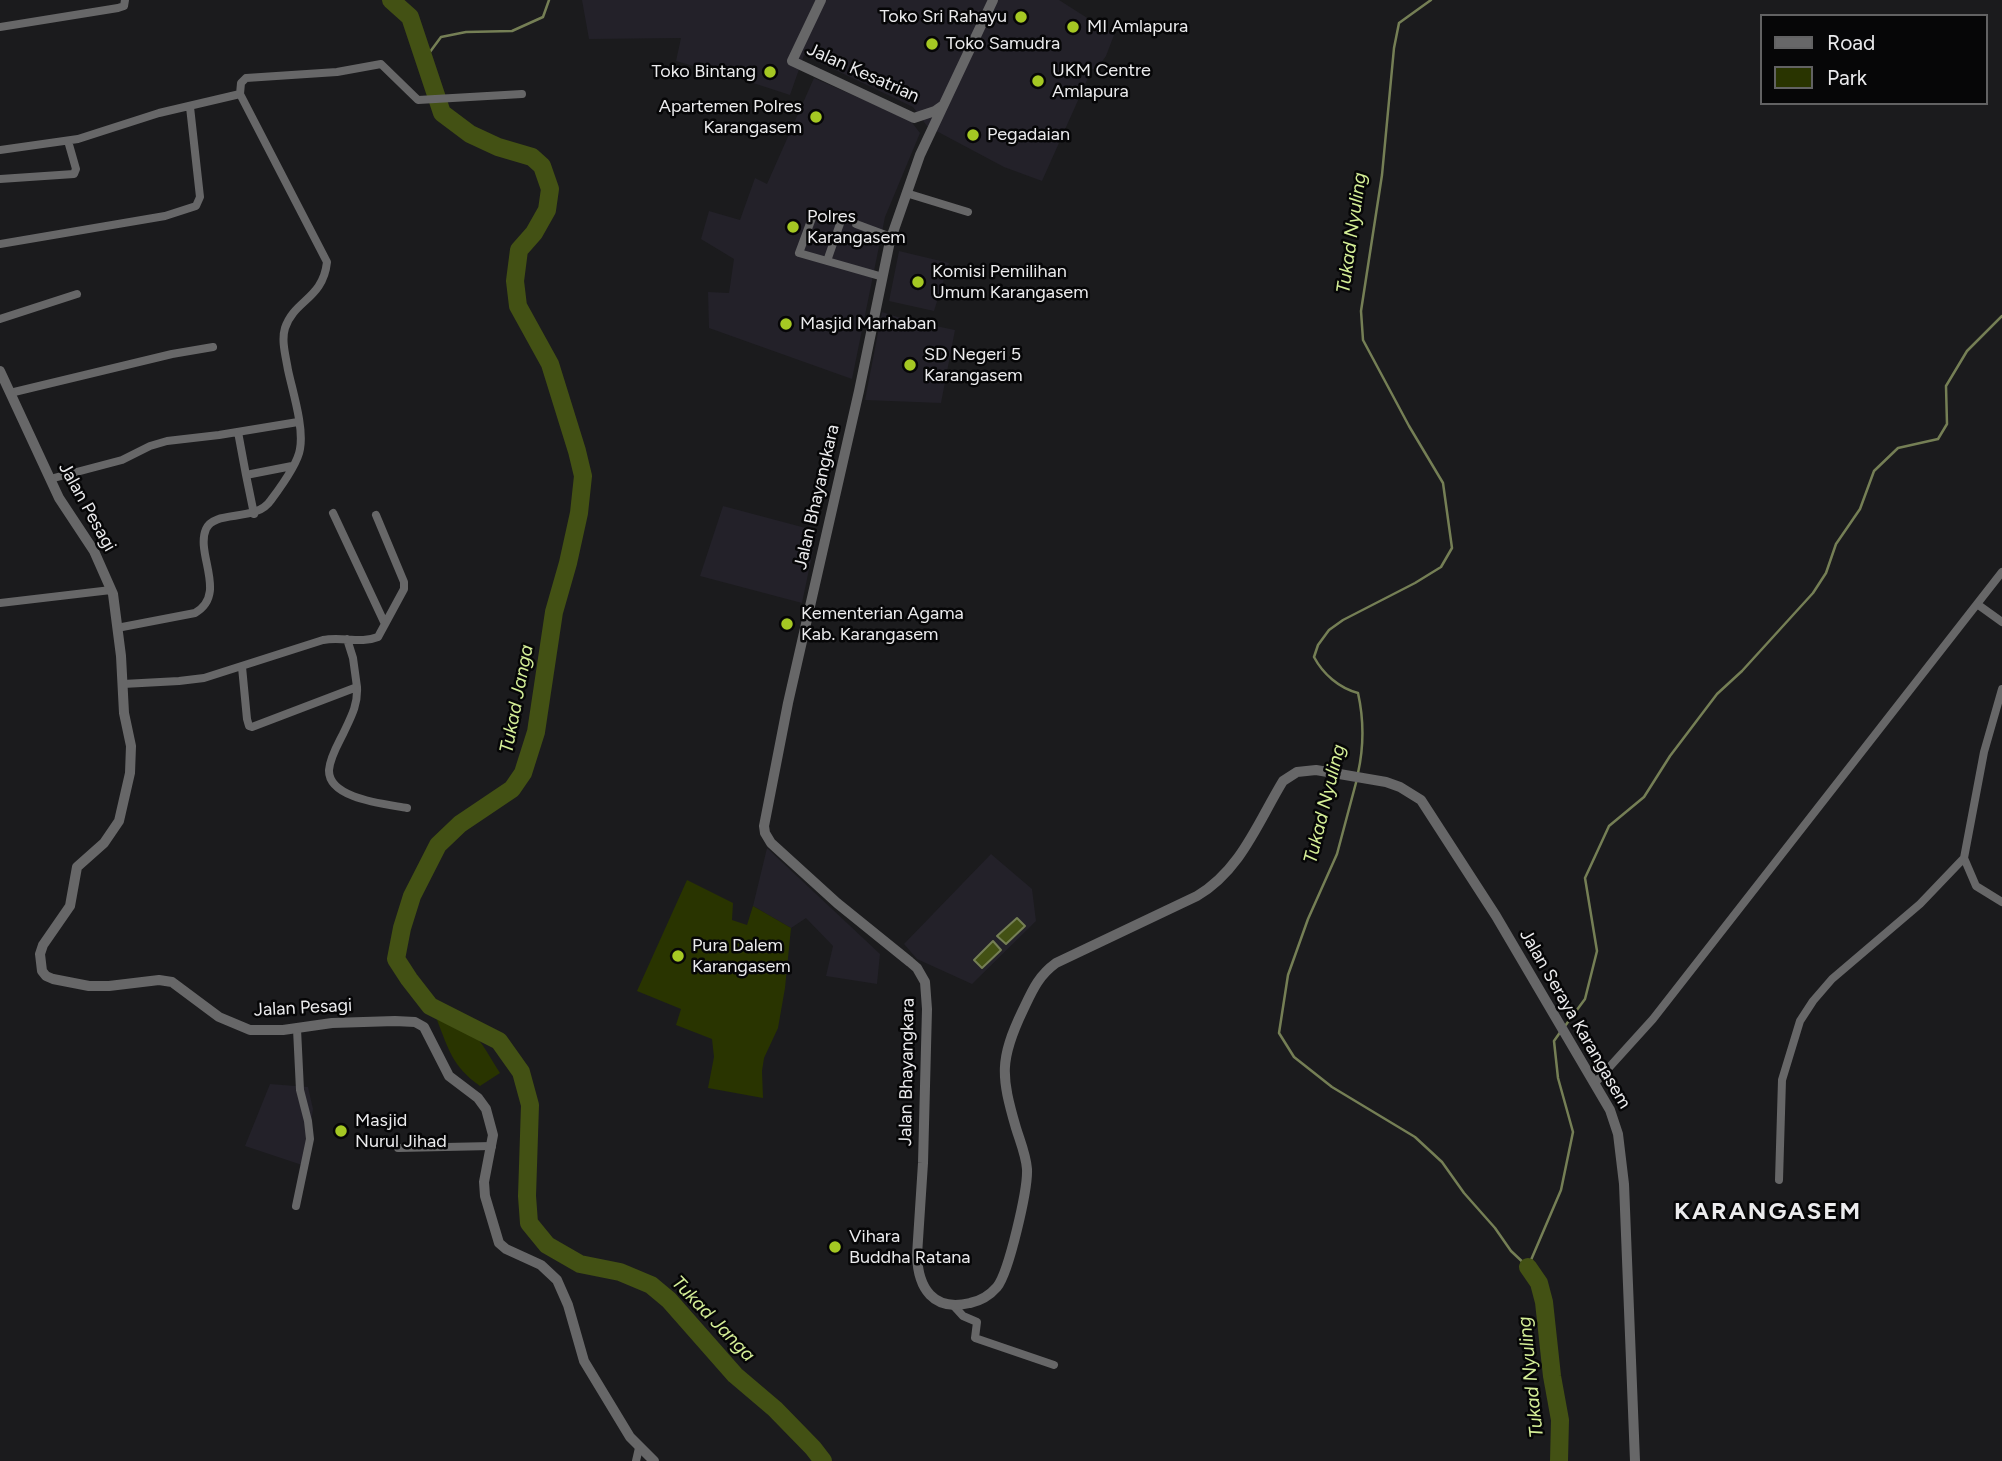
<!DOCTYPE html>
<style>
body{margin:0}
#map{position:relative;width:2002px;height:1461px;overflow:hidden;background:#1b1b1d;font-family:Figtree,sans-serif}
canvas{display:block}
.legend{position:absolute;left:1760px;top:14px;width:228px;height:91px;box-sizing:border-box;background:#060607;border:2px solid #626263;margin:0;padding:9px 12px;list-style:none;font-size:21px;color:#ebebed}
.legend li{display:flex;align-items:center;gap:14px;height:35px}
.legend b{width:35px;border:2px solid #626263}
</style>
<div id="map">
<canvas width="2002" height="1461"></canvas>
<ul class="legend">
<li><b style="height:9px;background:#676768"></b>Road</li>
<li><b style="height:19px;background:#293400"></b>Park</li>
</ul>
</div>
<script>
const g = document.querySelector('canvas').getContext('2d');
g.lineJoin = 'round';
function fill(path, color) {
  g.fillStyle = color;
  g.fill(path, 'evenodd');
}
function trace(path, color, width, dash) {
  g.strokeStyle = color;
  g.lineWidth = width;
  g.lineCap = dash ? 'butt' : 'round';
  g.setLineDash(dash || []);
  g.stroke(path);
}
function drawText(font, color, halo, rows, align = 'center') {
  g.font = font + ' Figtree,sans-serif';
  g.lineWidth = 5;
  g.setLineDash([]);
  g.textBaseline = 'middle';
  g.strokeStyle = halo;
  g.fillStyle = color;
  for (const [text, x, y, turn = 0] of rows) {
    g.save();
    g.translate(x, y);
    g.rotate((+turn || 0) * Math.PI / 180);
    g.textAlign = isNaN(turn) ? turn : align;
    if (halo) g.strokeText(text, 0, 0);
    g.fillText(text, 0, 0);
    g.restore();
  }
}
const built = new Path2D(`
 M582,0H1059L1114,35L1106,56L1096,70L1092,69L1042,181L1004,167L927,126L913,107L804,55L790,95L747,81L749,74L733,67L728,76L676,61L681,38L589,39Z
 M814,78L910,120L920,133L885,217L852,379L709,328L708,292L729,293L734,259L701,239L709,211L740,220L755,178L767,184Z
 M899,251L949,263L934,311L889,301Z
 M882,312L907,320L955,330L941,403L865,400Z
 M723,506L817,531L802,603L700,576Z
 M767,848L880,954L877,984L826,976L833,946L806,918L791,928L753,906Z
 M991,854L1032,889L1036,921L972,984L917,959L904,944Z
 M270,1084L308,1087L313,1109L305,1166L245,1146Z`);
const green = new Path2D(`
 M687,880L733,903L732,920L747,925L753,906L791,928L785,988L778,1028L764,1058L762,1071L763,1098L708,1088L714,1057L712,1039L676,1025L681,1009L637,991Z
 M437,1020C475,1022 482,1045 500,1073L480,1086C452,1066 449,1050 437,1020Z`);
const water = new Path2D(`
 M1017,918L1025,926L1006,944L997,936Z
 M993,941L1001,950L982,968L974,960Z`);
const stream = new Path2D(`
 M424,60L441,37L466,32L512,31L543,17L549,0
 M1358,773C1364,746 1364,720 1358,693C1339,688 1323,674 1314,657L1318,645L1329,630L1343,620L1415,583L1441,567L1452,548L1443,483L1409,426L1363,340L1361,311L1382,175L1394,48L1399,23L1431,0
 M1357,779L1337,854L1308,919L1288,975L1279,1033L1294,1057L1332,1087L1415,1137L1442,1162L1464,1193L1495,1228L1511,1251L1528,1267L1561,1190L1573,1132L1558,1078L1554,1041L1561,1031
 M1565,1026L1585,999L1597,951L1585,878L1609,826L1644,797L1670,756L1717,694L1742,671L1813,593L1826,573L1836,544L1860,509L1874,471L1898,448L1938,439L1947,424L1946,386L1967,351L2002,316`);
const river = new Path2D(`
 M391,0L410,17L442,113L470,134L498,147L532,157L542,166L550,189L547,210L534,233L519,250L515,281L518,306L550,364L577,451L583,476L579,513L568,563L554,612L536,732L523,773L512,789L460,824L438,845L412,896L402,928L396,959L409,979L430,1006L499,1041L521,1072L530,1105L527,1196L529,1223L547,1245L580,1264L620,1272L651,1285L669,1300L735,1375L775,1409L813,1448L823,1461
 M1528,1267L1539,1283L1544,1302L1552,1376L1560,1420L1559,1461`);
const minor = new Path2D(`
 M0,27L118,8L124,6L125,0
 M0,150L78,139L159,113L240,94L241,83L246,78L337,72L381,64L418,100L522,94
 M0,179L74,174L76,169L68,141
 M906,193L968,212
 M812,218L799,253L883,277
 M856,224L891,237
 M0,244L165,216L196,206L200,197L190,107
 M827,261L843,215
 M0,319L77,294
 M10,393L172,354L213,347
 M238,432L246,475
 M50,479L122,460L150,446L167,441L219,435L298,422
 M333,513L385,624
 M254,514L246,475L292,466
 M0,603L111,590
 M1977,604L2002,622
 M117,628L195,613C228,594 195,554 206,529C215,509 256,523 271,500C280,488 298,463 300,449C304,427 293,393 288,370C286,357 281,341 285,328C294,300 323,299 327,262L240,94
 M347,639L353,658L357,687
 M242,667L247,719L249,726L252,727L357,687C358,705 351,717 343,734C338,744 330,757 329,770C328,799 386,804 407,808
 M123,684L179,681L204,678L323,640C341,636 361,644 378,637L404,589V582L376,515
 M1964,858L1976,886L2002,902
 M1595,1083L1653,1019L2002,572
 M398,1148L492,1146
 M1779,1180L1782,1080L1800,1021L1813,1001L1832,979L1920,904L1964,858L1984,752L2002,689
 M296,1206L310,1139L308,1121L300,1090L297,1029
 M953,1305L963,1316L977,1322L975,1338L1054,1365
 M636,1461L639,1448`);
const tertiary = new Path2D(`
 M821,0L792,61L914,118L935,111L942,106
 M993,0L920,155L890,241L859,391L788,703L764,826L765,833L771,843L837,903L910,962L917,968L925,982L927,1009L923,1163L917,1255C918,1288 933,1312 970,1303C980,1301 990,1295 997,1287C1009,1272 1028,1189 1027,1169C1026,1155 1020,1141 1016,1128C1001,1076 999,1060 1023,1010C1032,991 1038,976 1056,963L1197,896C1241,870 1258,822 1283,781L1297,772L1316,770L1386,782L1400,787L1421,800L1496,916L1610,1110L1618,1134L1624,1184L1635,1461
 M0,371L59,498L94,551L113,594L121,656L124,713L131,746L130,773L119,821L104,843L77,867L70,906L43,945L40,954L42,971L46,976L53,979L89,986H109L159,980L172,982L219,1017L250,1030H283L332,1023L395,1021L415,1022L424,1027L449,1076L478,1098L486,1109L493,1135L484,1182L485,1196L499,1243L506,1249L541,1265L557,1280L568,1305L584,1361L630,1437L654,1461`);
const markers = [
 [1021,17,7,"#a5c823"],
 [1073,27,7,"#a5c823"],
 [932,44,7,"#a5c823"],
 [770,72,7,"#a5c823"],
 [1038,81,7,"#a5c823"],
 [816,117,7,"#a5c823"],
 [973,135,7,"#a5c823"],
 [793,227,7,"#a5c823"],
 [918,282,7,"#a5c823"],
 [786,324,7,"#a5c823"],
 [910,365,7,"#a5c823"],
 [787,624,7,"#a5c823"],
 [678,956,7,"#a5c823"],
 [341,1131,7,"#a5c823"],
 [835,1247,7,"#a5c823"]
];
const poiNames = [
 ["Toko Sri Rahayu",1007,17,"right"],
 ["MI Amlapura",1087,27],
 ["Toko Samudra",946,44],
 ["UKM Centre",1052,71],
 ["Amlapura",1052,92],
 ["Toko Bintang",756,72,"right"],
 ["Apartemen Polres",802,107,"right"],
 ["Karangasem",802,128,"right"],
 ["Pegadaian",987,135],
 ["Polres",807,217],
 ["Karangasem",807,238],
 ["Komisi Pemilihan",932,272],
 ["Umum Karangasem",932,293],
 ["Masjid Marhaban",800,324],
 ["SD Negeri 5",924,355],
 ["Karangasem",924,376],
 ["Kementerian Agama",801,614],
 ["Kab. Karangasem",801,635],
 ["Pura Dalem",692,946],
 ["Karangasem",692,967],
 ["Masjid",355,1121],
 ["Nurul Jihad",355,1142],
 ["Vihara",849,1237],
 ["Buddha Ratana",849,1258]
];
const streetNames = [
 ["Jalan Kesatrian",863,73,24],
 ["Jalan Bhayangkara",817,497,-77],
 ["Jalan Pesagi",87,507,61],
 ["Jalan Pesagi",303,1008,-3],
 ["Jalan Seraya Karangasem",1575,1019,60],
 ["Jalan Bhayangkara",907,1072,-89]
];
const waterNames = [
 ["Tukad Nyuling",1352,233,-82],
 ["Tukad Janga",517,699,-79],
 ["Tukad Nyuling",1325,804,-76],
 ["Tukad Janga",713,1319,46],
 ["Tukad Nyuling",1531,1377,-96]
];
const districtNames = [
 ["KARANGASEM",1768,1212]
];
fill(built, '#232129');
fill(green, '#293400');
fill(water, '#435114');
trace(water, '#757f55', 2);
trace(stream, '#757f55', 2.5);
trace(river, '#435114', 18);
trace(minor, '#676768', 8);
trace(tertiary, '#676768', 10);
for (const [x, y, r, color] of markers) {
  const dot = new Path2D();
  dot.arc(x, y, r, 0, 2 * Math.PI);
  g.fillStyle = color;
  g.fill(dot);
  trace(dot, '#060607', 2.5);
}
drawText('18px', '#ebebed', '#060607', poiNames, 'left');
drawText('18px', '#ebebed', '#060607', streetNames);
drawText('italic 19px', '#d5ef97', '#060607', waterNames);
g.letterSpacing = '2px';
drawText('bold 24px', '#ebebed', '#060607', districtNames);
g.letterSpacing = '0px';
</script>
